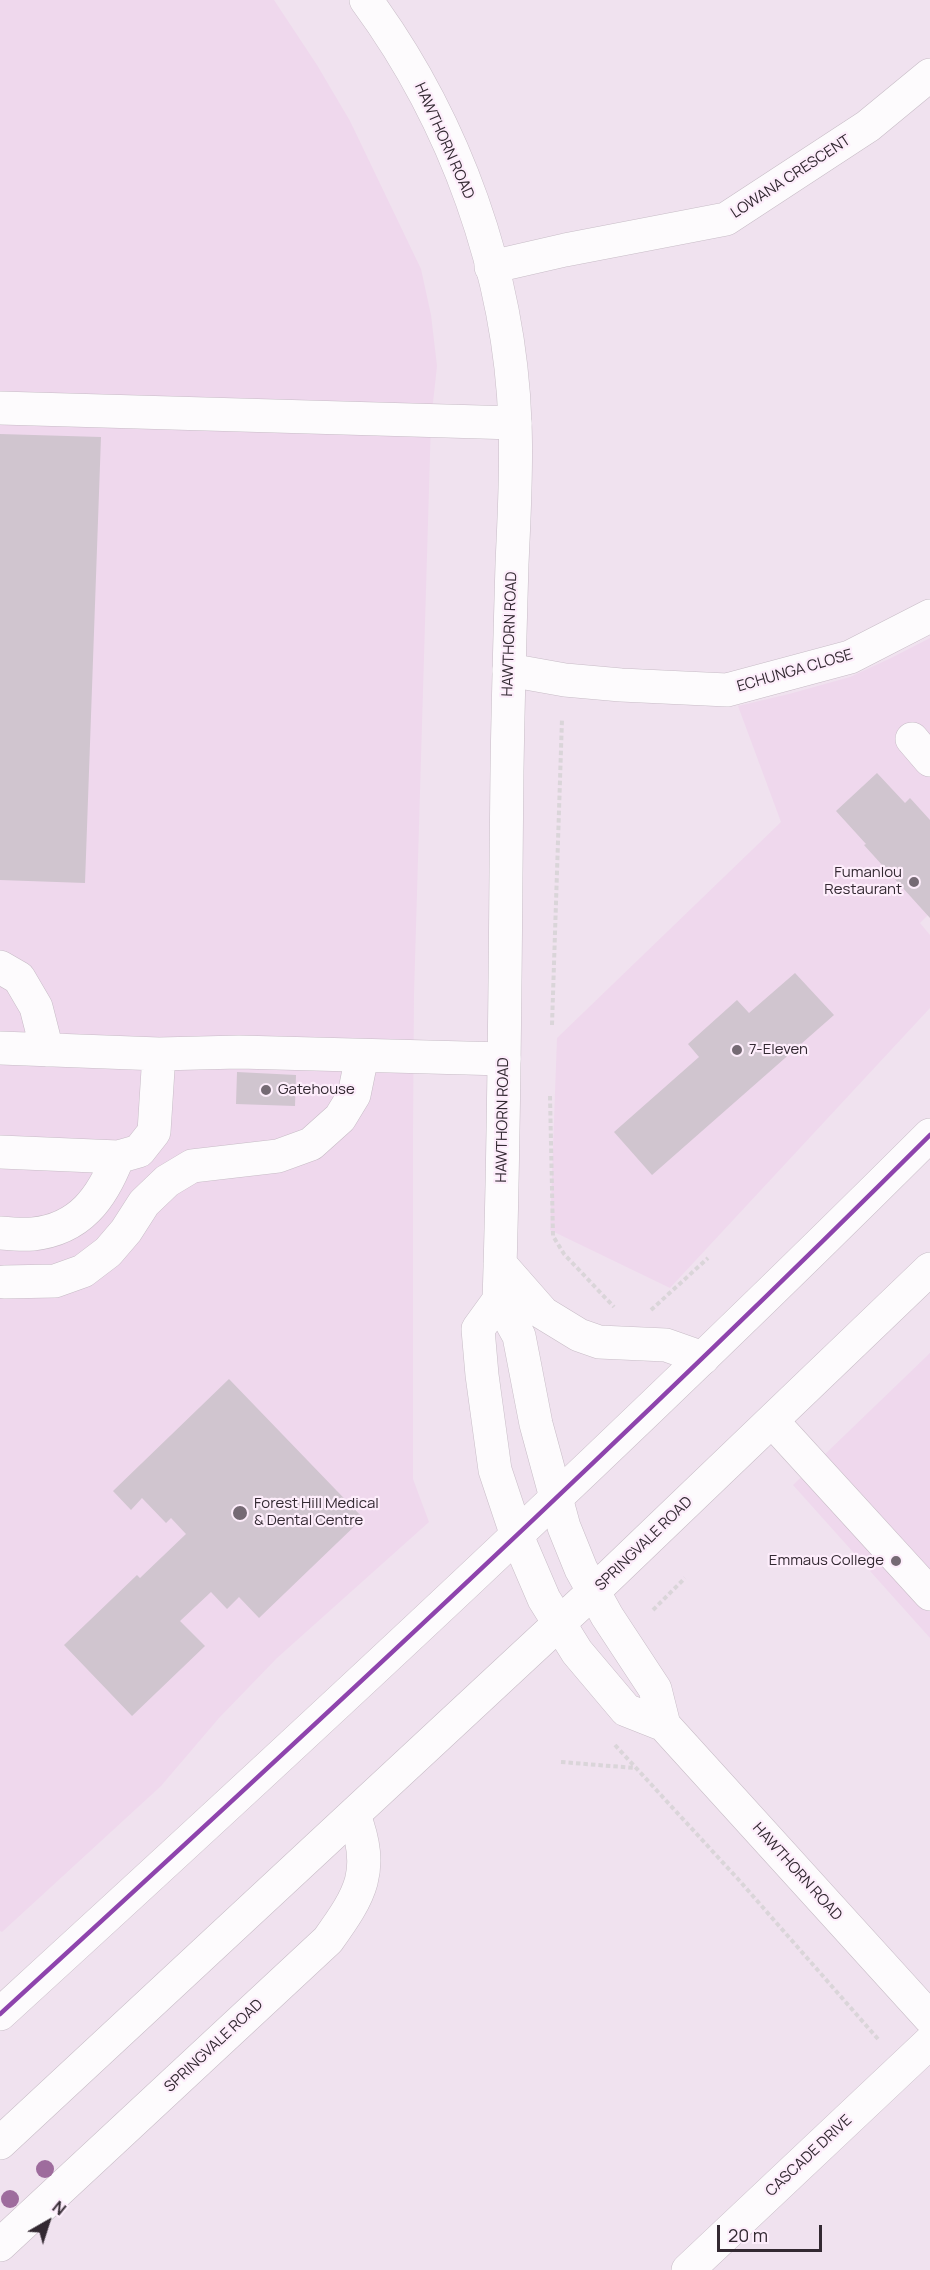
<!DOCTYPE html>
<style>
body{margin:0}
#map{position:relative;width:930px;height:2270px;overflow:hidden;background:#f0e2ef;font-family:Manrope,sans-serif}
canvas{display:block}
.north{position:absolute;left:18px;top:2192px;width:60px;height:60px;-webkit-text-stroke:4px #fdedfb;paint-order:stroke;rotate:39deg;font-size:16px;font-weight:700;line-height:24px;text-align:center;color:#332932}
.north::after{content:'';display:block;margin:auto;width:21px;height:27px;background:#332932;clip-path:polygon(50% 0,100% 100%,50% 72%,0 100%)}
.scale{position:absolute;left:717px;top:2225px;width:105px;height:27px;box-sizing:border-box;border:3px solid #332932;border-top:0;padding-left:8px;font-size:18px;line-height:21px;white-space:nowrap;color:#332932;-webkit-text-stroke:4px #fdedfb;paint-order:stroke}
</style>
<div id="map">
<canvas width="930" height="2270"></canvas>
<div class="north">N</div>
<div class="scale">20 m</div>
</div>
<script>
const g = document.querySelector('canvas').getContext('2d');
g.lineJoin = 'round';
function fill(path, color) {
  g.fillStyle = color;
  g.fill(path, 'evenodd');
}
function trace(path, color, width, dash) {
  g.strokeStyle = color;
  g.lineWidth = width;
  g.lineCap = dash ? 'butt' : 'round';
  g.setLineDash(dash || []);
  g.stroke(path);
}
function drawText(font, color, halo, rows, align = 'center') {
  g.font = font + ' Manrope,sans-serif';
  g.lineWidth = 4.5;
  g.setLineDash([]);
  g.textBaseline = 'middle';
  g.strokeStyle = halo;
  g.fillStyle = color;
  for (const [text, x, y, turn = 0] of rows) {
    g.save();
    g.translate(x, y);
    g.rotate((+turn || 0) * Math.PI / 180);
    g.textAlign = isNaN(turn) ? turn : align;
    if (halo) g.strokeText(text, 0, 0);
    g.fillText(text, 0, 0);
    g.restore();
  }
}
const built = new Path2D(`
 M0,0H274L317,65L350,121L421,269L431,315L437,366L431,421L414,994L413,1131V1479L429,1522L277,1658L219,1718L161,1786L2,1932L0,1931Z
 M930,638V913L920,923L930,935V1008L670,1288L550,1230L557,1038L781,822L738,706L789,694L850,677L891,658Z
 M930,1353V1638L793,1485Z`);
const building = new Path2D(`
 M0,434L101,437L85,883L0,880Z
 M877,773L905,803L910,798L930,820V918L864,845L866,844L836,811Z
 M795,973L834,1015L652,1175L614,1132L699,1057L688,1044L737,1000L749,1013Z
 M237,1072L296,1075L295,1106L236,1104Z
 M229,1379L363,1518L259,1618L239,1597L227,1609L211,1592L180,1621L205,1646L132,1716L64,1645L137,1575L140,1578L186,1534L171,1518L166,1523L142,1498L131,1510L113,1491Z`);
const path = new Path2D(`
 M552,1025L562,719
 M550,1096L553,1236L564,1254L614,1307
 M651,1310L708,1258
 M653,1610L685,1578
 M615,1745L738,1879L878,2039
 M561,1762L635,1768`);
const minor = new Path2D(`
 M491,267L565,250L726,219L868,126L930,75
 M0,408L515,423
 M509,670L565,680L621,685L727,690L850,657L930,616
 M912,739L930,760
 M0,967L19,978L36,1007L47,1050
 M0,1048L159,1054L239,1052L504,1059
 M0,1152L118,1157L139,1151L154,1132L159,1054
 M0,1233C11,1234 22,1235 33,1234C80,1229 102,1198 118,1157
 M4,1282L55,1281L83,1271L108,1252L126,1231L144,1203L167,1181L192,1166L278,1156L311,1144L340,1118L354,1095L362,1056
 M773,1422L930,1594
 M0,2245L328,1940C361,1894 375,1871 354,1815
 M688,2270L930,2042`);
const major = new Path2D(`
 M366,0C455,121 510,273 515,423C517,470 514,517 512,564C510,633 508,702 507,771C505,948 505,1124 499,1300L519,1336L536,1424L564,1527L581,1569L607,1616L655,1689L664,1725
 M500,1264L543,1313L579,1335L599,1342L666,1345L703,1358
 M499,1300L478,1329L482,1375L495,1470L517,1536L544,1599L577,1652L626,1710L664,1725L930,2018`);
const highway = new Path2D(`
 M0,2014C315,1726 628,1436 930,1135
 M0,2143L594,1591L930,1269`);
const bus1 = new Path2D(`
 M0,2014C315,1726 628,1436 930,1135`);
const trees = [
 [45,2169],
 [10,2199]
];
const markers = [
 [914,882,6,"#756a74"],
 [737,1050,6,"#756a74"],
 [266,1090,6,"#756a74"],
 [240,1513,8,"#756a74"],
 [896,1561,6,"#756a74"]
];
const streetNames = [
 ["HAWTHORN ROAD",444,141,66],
 ["LOWANA CRESCENT",791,177,-33],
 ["HAWTHORN ROAD",510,634,-88],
 ["ECHUNGA CLOSE",795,671,-16],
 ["HAWTHORN ROAD",503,1120,-89],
 ["SPRINGVALE ROAD",644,1544,-44],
 ["HAWTHORN ROAD",797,1872,48],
 ["SPRINGVALE ROAD",214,2046,-43],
 ["CASCADE DRIVE",809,2156,-43]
];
const poiNames = [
 ["Fumanlou",902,873,"right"],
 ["Restaurant",902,890,"right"],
 ["7-Eleven",749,1050],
 ["Gatehouse",278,1090],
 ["Forest Hill Medical",254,1504],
 ["& Dental Centre",254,1521],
 ["Emmaus College",884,1561,"right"]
];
fill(built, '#efd8ed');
fill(building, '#d0c5cf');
trace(minor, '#c7bcc6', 34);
trace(major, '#c7bcc6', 34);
trace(highway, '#c7bcc6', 34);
trace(path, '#dad5d9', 4, [4.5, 3]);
trace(minor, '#fdfbfd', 33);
trace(major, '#fdfbfd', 33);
trace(highway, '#fdfbfd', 33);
trace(bus1, '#8e44ad', 4.5);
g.fillStyle = '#9e6c9d';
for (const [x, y] of trees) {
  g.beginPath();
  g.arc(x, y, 9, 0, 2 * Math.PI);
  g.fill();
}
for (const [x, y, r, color] of markers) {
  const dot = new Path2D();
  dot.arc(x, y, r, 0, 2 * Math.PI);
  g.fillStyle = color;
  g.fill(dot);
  trace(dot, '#fdedfb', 2);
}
drawText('15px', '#332932', '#fdedfb', streetNames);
drawText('15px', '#332932', '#fdedfb', poiNames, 'left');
</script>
